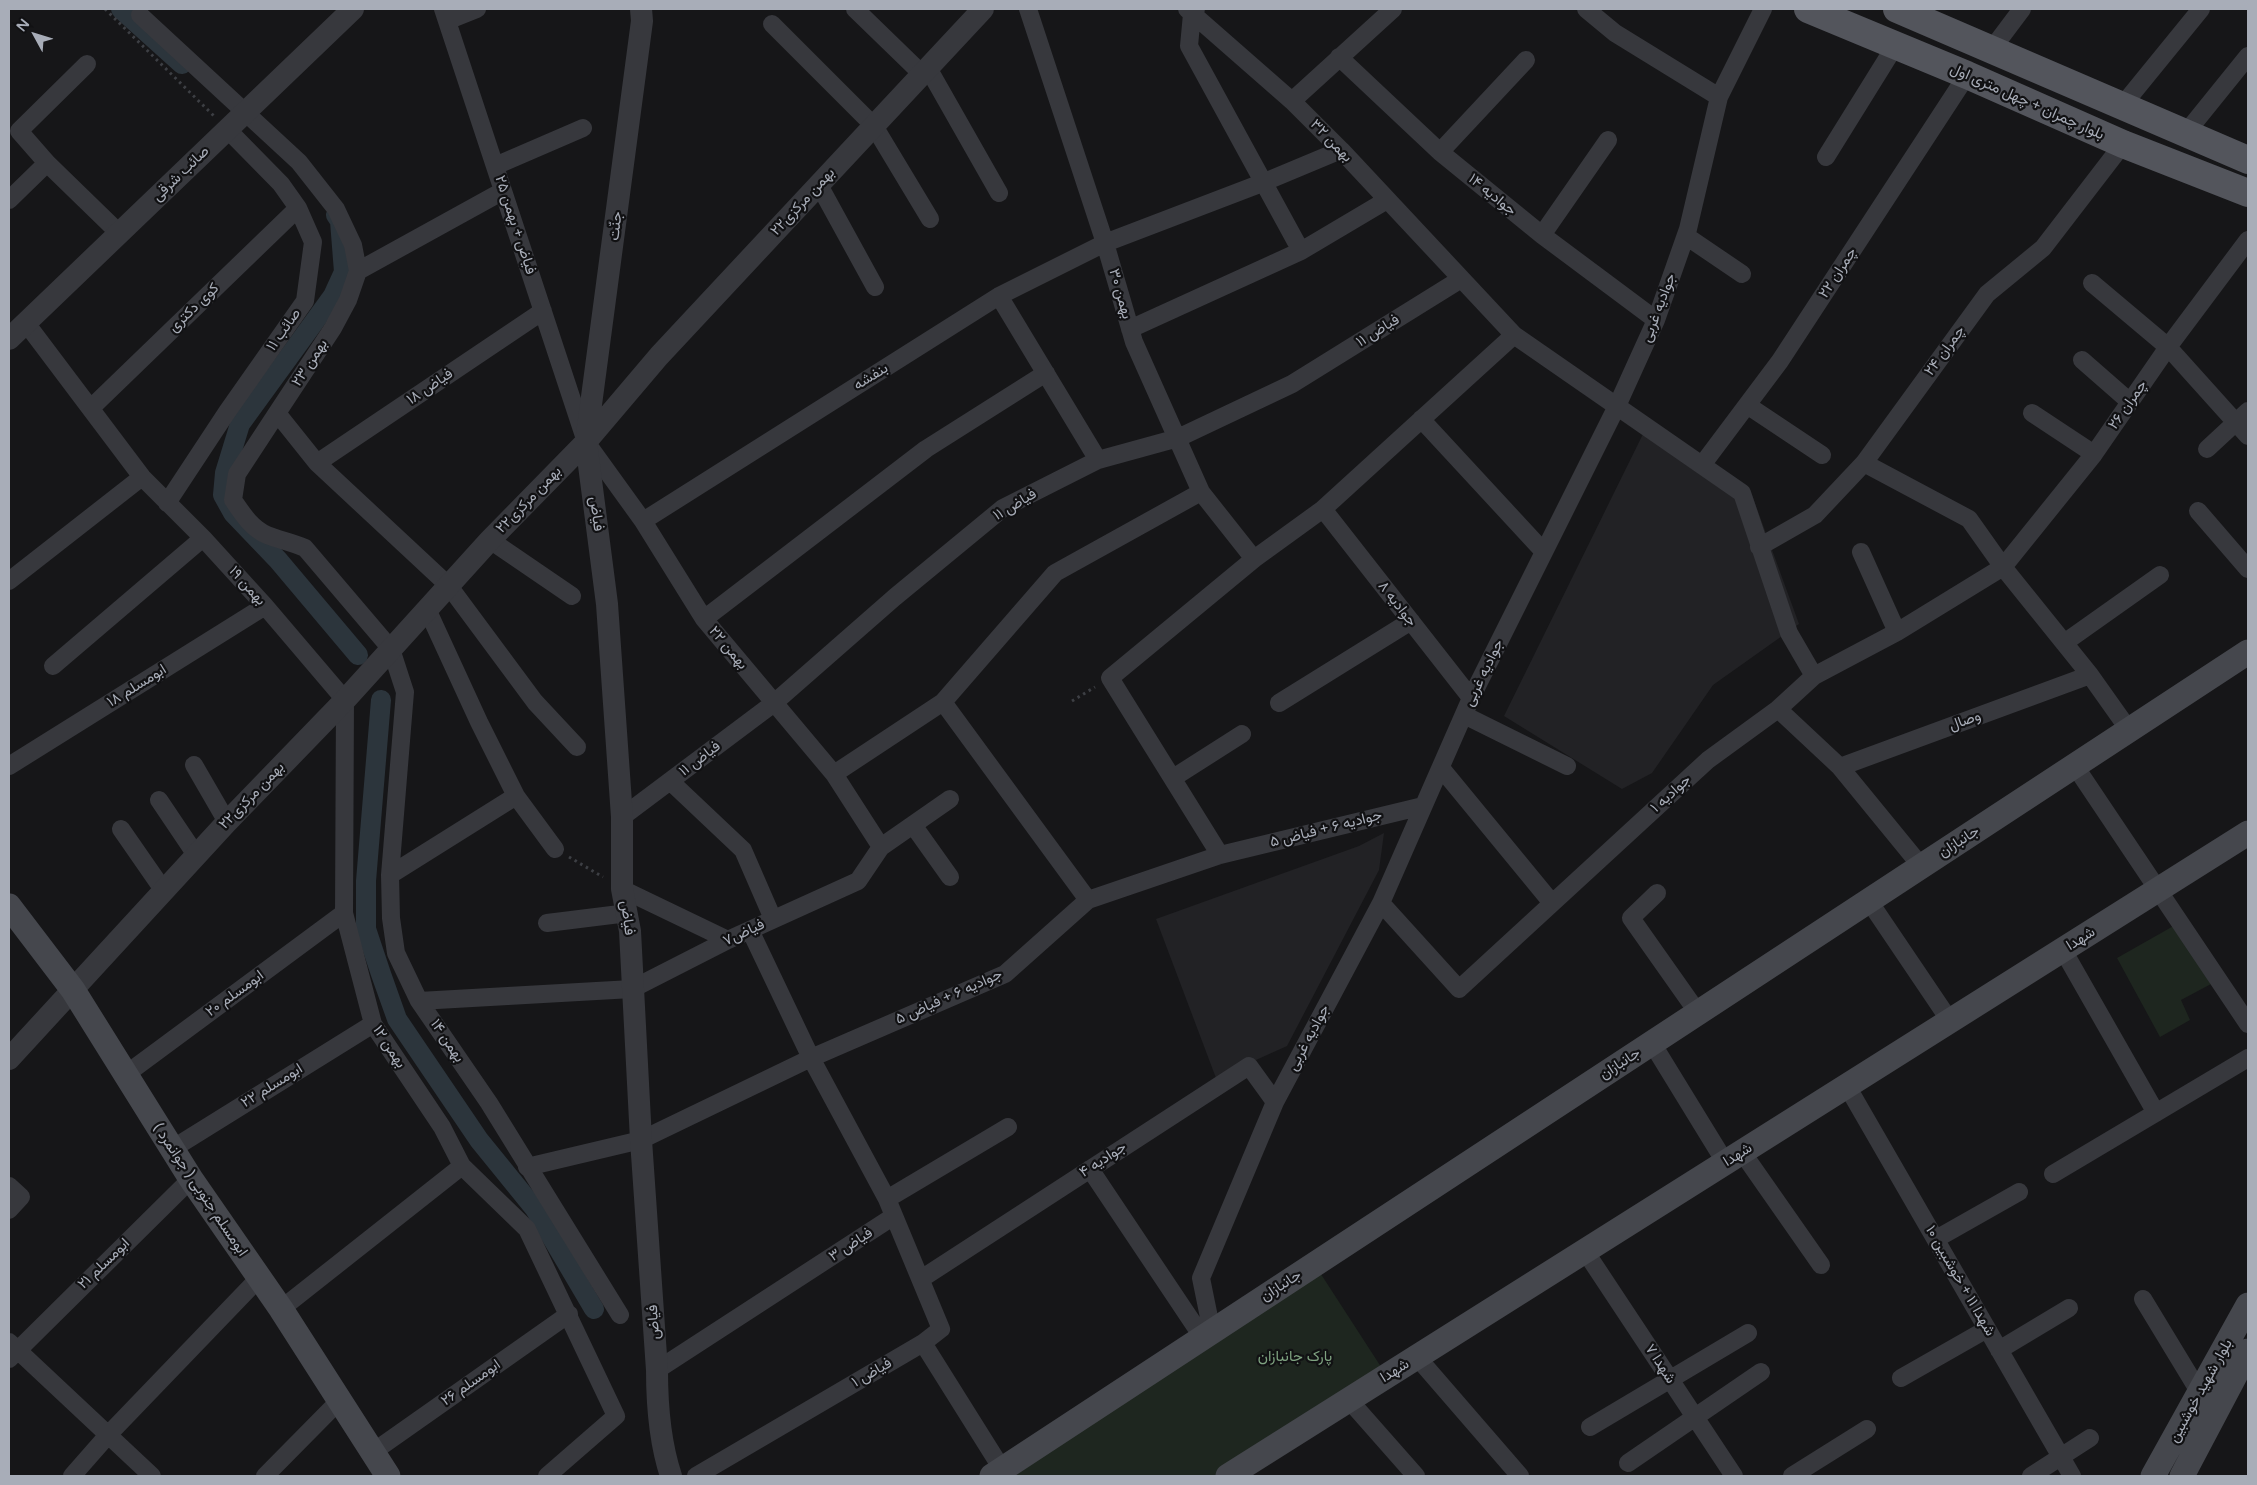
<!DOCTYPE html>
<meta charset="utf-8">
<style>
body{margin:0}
#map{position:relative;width:2257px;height:1485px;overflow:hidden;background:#161618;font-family:"Varela Round",sans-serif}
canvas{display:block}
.frame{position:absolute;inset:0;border:10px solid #a8adb8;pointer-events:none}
.north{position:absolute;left:10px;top:10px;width:50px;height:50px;-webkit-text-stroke:4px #111113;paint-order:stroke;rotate:309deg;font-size:14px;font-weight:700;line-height:20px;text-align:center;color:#a8adb8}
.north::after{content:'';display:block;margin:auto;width:18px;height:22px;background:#a8adb8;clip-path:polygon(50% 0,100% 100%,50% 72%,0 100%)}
</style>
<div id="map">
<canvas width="2257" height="1485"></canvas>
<div class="frame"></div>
<div class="north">N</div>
</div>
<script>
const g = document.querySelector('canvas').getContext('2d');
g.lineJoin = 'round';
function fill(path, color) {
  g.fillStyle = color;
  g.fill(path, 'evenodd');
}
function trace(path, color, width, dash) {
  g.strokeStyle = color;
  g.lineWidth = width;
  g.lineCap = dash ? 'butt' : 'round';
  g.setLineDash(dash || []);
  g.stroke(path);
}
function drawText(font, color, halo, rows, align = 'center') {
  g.font = font + ' "Varela Round",Vazirmatn,sans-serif';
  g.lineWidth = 4.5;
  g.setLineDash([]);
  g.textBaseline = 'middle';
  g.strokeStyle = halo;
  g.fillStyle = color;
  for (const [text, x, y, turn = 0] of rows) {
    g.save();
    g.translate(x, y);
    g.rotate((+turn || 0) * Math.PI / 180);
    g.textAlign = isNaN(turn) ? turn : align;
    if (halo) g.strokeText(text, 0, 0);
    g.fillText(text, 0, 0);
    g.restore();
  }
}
const built = new Path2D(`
 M1643,434L1752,495L1799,624L1713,685L1652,773L1622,789L1504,716Z
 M1384,833L1379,870L1287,1046L1216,1078L1156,919L1359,846Z`);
const green = new Path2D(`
 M2177,924L2211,984L2181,1000L2190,1020L2160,1037L2117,958Z
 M1317,1268L1385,1373L1217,1476H1010Z`);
const canal = new Path2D(`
 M121,9L182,64
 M336,215L340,221L344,272L333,296L240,424L225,473L223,495L233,513L278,560L358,655
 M381,700L366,881V929L381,974L397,1019L479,1140L535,1209L594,1309`);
const path = new Path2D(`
 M105,9L214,116
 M1072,701L1095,687
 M569,857L603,877`);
const minor = new Path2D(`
 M443,9L586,442L643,521L704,619L834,774L881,847
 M855,9L922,74
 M1028,9L1105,243L1134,342L1201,492L1254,559
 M1187,9L1292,101L1341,150L1514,335L1742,493L1789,633L1814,676
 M1196,9L1192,14L1189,46L1301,251
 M1586,9L1615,33L1719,97
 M140,15L299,162L336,209L353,245L358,271L348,300L333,328L277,413L317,463L449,586L535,702L577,747
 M447,21L477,9
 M772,24L874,126L930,219
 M1992,49L2022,9
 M1339,57L1440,152L1542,235L1656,320
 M87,64L19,131L47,163L119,233
 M928,68L999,193
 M1292,101L1393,9
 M2122,106L2201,9
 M2185,134L2248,56
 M1440,152L1526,60
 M1826,157L1895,46
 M495,166L583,128
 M819,185L875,287
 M9,200L47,163
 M1542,235L1608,140
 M1686,236L1742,274
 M358,271L503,191
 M2092,283L2168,347L2248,436
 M999,296L1098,460
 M26,323L142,477L203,538L265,606L345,700L344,913L373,1024L442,1127L462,1166L527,1229L616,1416L547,1476
 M1130,329L1301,251L1387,200
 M2082,360L2130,402
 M1747,405L1822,455
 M91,408L298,208
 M277,413L237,474L233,500C242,513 251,528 267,535C279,540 292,542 305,548L391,649L405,692L390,875L391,918L396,953L419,1001L489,1103L620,1315
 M2032,413L2094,454
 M1421,419L1544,552
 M2207,449L2248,411
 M317,463L543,311
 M1864,463L1969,519L2003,567L2090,675L2129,730
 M1702,465L1780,361L1967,75
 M167,503L227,412L305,301L313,242L298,208L281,184L227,129
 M1323,509L1471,698
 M2198,511L2248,569
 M643,521L999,296L1105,243L1262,183L1341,150
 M490,540L572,596
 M1759,547L1815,515L1864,463L1987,294L2043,248L2123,144
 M1861,552L1897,632
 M9,581L142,477
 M427,609L479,722L516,796L555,849
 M704,619L926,449L1046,373
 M2064,643L2160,575
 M53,666L203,538
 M943,702L1088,900
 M1279,703L1411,621
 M1778,709L1840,767L1921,866
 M1464,715L1567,766
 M194,765L227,822
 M9,766L265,606
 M2075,766L2248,1024
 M1840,767L2090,675
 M1441,768L1552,903
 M834,774L943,702L1055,573L1201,492
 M1173,778L1242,734
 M670,781L743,850L773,919
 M159,800L196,855
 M622,817L774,703L895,597L1003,508L1098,460L1178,438L1292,384L1461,279
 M913,825L950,877
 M121,829L164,891
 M1220,855L1110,678L1254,559L1323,509L1514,335
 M390,875L516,796
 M622,889L728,940
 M1657,893L1631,918L1698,1013
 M1869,901L1950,1021
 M1381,903L1459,989L1708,760L1778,709L1814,676L1897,632L2003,567L2094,454L2168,347L2248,240
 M547,923L628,913
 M2063,950L2156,1113
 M419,1001L632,989L728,940L858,881L881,847L950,799
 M1652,1043L1725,1162
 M125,1075L344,913
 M1847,1086L2072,1476
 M172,1149L373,1024
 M1742,1152L1821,1265
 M527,1167L641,1140L811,1058L1005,974L1088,900L1220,855L1423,806
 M1090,1169L1203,1338
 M2053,1174L2248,1058
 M9,1186L21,1197L9,1210
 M887,1199L1008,1127
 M1936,1239L2019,1192
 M1585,1251L1734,1476
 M921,1279L1249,1066L1275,1102
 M2143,1299L2200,1393
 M281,1309L462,1166
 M1212,1332L1201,1278L1275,1102L1381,903L1471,698L1617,406L1656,320L1688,229L1719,97L1763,9
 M9,1342L152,1476
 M923,1343L1002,1469
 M1999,1350L2069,1308
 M1417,1357L1520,1476
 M9,1359L191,1179
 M657,1370L894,1216
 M1901,1378L1987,1329
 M1349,1400L1416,1476
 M1590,1427L1748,1333
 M373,1452L569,1314
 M1628,1463L1761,1372
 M72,1476L108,1435L259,1278
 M265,1476L340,1400
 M696,1476L923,1343L941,1329L887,1199L811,1058L750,930
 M1792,1476L1867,1429
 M2031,1476L2090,1438`);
const tertiary = new Path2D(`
 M641,9L642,21L586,442L607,604L622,817V889L630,931L641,1140L657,1370C657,1405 660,1443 671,1476
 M9,339L353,9
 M9,1059L227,822L345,700L490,540L586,442L659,356L983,9`);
const secondary = new Path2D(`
 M9,906L73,990L191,1179L281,1309L388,1476
 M992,1476L2248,652
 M1228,1476L2248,833
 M2153,1476L2248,1305
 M2182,1476L2248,1351`);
const primary = new Path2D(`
 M1808,9L1967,75L2123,144L2248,193
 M1897,9L2248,160`);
const streetNames = [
 ["بلوار چمران + چهل متری اول",2027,102,24],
 ["بهمن ۳۲",1331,141,46],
 ["صائب شرقی",181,174,-44],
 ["جوادیه ۱۴",1492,195,39],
 ["۲۲بهمن مرکزی",803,202,-47],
 ["فیاض + بهمن ۲۵",515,225,72],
 ["جنّت",616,226,-83],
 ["چمران ۲۲",1838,273,-57],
 ["بهمن ۳۰",1120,294,74],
 ["کوی دکتری",194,308,-44],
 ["جوادیه غربی",1659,308,-69],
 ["صائب ۱۱",284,330,-55],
 ["فیاض ۱۱",1378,331,-32],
 ["چمران ۲۴",1945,351,-54],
 ["بهمن ۲۳",310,363,-57],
 ["بنفشه",871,377,-32],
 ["فیاض ۱۸",430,387,-34],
 ["چمران ۲۶",2128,405,-55],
 ["۲۲بهمن مرکزی",529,500,-46],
 ["فیاض ۱۱",1015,505,-31],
 ["فیاض",596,514,82],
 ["بهمن ۱۹",247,586,48],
 ["جوادیه ۸",1397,604,52],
 ["بهمن ۲۲",728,648,50],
 ["جوادیه غربی",1484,673,-64],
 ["ابومسلم ۱۸",137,686,-32],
 ["وصال",1965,721,-20],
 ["فیاض ۱۱",700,759,-37],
 ["جوادیه ۱",1671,794,-42],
 ["۲۲بهمن مرکزی",252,796,-46],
 ["جوادیه ۶ + فیاض ۵",1326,829,-14],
 ["جانبازان",1959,842,-33],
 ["فیاض",627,918,82],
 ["فیاض۷",744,933,-25],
 ["شهدا",2081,939,-32],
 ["ابومسلم ۲۰",235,994,-36],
 ["جوادیه ۶ + فیاض ۵",949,997,-24],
 ["جوادیه غربی",1309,1038,-62],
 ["بهمن ۱۴",447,1041,56],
 ["بهمن ۱۲",389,1047,57],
 ["جانبازان",1620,1064,-33],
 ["ابومسلم ۲۲",272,1086,-32],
 ["شهدا",1738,1155,-32],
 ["جوادیه ۴",1103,1160,-33],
 ["ابومسلم جنوبی ( جوانمرد )",200,1190,56],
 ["فیاض ۳",851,1245,-33],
 ["ابومسلم ۲۱",104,1264,-44],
 ["شهدا ۱۱ + خوشبین ۱۰",1960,1281,60],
 ["جانبازان",1281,1286,-33],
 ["فیاض",654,1322,-94],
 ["شهدا ۷",1660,1364,57],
 ["شهدا",1395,1371,-32],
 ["فیاض ۱",872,1373,-30],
 ["ابومسلم ۲۶",471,1383,-35],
 ["بلوار شهید خوشبین",2201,1391,-61]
];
const parkNames = [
 ["پارک جانبازان",1295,1357]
];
fill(built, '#222225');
fill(green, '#1e261f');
trace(canal, '#2c353c', 20);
trace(path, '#3d3f44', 3, [2.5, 4]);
trace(minor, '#37383d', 18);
trace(tertiary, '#37383d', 22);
trace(secondary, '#45474d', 25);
trace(primary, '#53555c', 28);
drawText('15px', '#a8adb8', '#111113', streetNames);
drawText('15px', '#7fa381', '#111113', parkNames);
</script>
